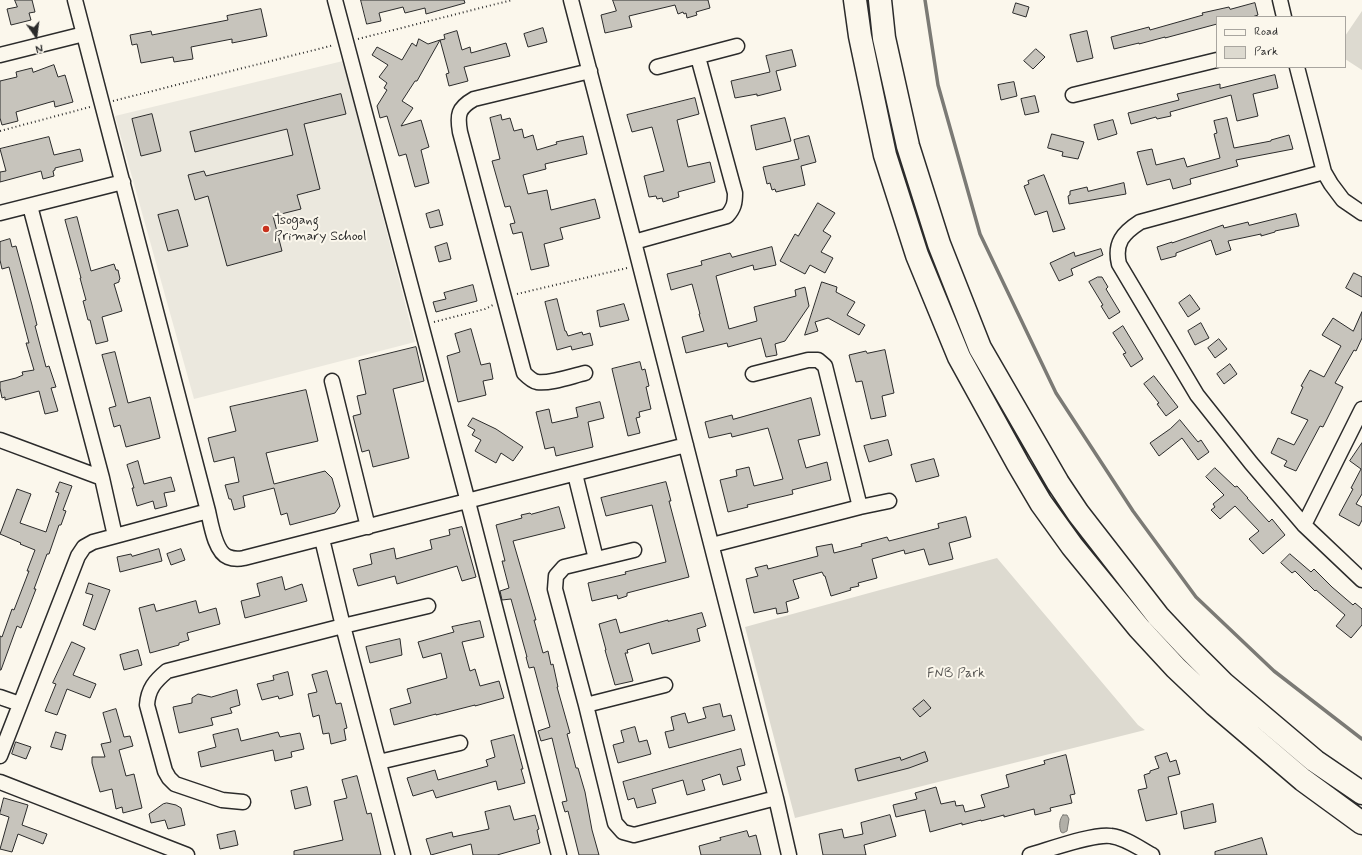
<!DOCTYPE html>
<style>
body{margin:0}
#map{position:relative;width:1362px;height:855px;overflow:hidden;background:#fbf7ec;font-family:Mynerve,sans-serif}
canvas{display:block}
.legend{position:absolute;left:1216px;top:16px;width:130px;height:52px;box-sizing:border-box;background:#fbf7ec;border:1px solid #a8a59f;margin:0;padding:5px 7px;list-style:none;font-size:12px;color:#2b2b2b}
.legend li{display:flex;align-items:center;gap:8px;height:20px}
.legend b{width:20px;border:1px solid #a8a59f}
.north{position:absolute;left:16px;top:16px;width:40px;height:40px;-webkit-text-stroke:3px #fbf7ec;paint-order:stroke;rotate:166deg;font-size:11px;font-weight:700;line-height:16px;text-align:center;color:#2b2b2b}
.north::after{content:'';display:block;margin:auto;width:14px;height:18px;background:#2b2b2b;clip-path:polygon(50% 0,100% 100%,50% 72%,0 100%)}
</style>
<div id="map">
<canvas width="1362" height="855"></canvas>
<ul class="legend">
<li><b style="height:5px;background:#fbf7ec"></b>Road</li>
<li><b style="height:11px;background:#dddad0"></b>Park</li>
</ul>
<div class="north">N</div>
</div>
<script>
const g = document.querySelector('canvas').getContext('2d');
g.lineJoin = 'round';
function fill(path, color) {
  g.fillStyle = color;
  g.fill(path, 'evenodd');
}
function trace(path, color, width, dash) {
  g.strokeStyle = color;
  g.lineWidth = width;
  g.lineCap = dash ? 'butt' : 'round';
  g.setLineDash(dash || []);
  g.stroke(path);
}
function drawText(font, color, halo, rows, align = 'center') {
  g.font = font + ' Mynerve,sans-serif';
  g.lineWidth = 4;
  g.setLineDash([]);
  g.textBaseline = 'middle';
  g.strokeStyle = halo;
  g.fillStyle = color;
  for (const [text, x, y, turn = 0] of rows) {
    g.save();
    g.translate(x, y);
    g.rotate((+turn || 0) * Math.PI / 180);
    g.textAlign = isNaN(turn) ? turn : align;
    if (halo) g.strokeText(text, 0, 0);
    g.fillText(text, 0, 0);
    g.restore();
  }
}
const built = new Path2D(`
 M343,61L415,342L194,399L115,116Z`);
const green = new Path2D(`
 M1362,11V70L1345,59V36Z
 M997,558L1138,725L1145,730L795,818L745,627Z`);
const water = new Path2D(`
 M1063,815H1067L1069,819L1067,831L1063,833L1061,832C1059,827 1059,819 1063,815Z`);
const stream = new Path2D(`
 M925,0L938,85L980,234L1056,393L1133,511L1196,597L1274,671L1362,739`);
const building = new Path2D(`
 M15,0H32L35,12L29,13L31,20L11,25L7,9L17,7Z
 M361,0H464L465,3L426,14L425,8L405,13L403,7L379,13L381,21L367,24Z
 M613,0H708L710,8L696,12L697,15L687,18L686,13L684,14L683,12L678,14L675,5L629,16L632,27L605,33L601,15L616,11Z
 M1016,3L1029,7L1026,17L1013,13Z
 M1255,3L1258,15L1252,17H1217V24L1165,38V37L1139,44V43L1114,49L1111,37L1149,27L1150,30L1203,15L1202,13L1229,7L1230,9Z
 M261,9L267,36L232,43V39L191,47L193,59L174,62L173,57L141,63L137,44L132,45L130,35L151,31L152,35L228,20L227,16Z
 M543,28L547,42L528,47L524,34Z
 M457,31L462,50L470,47L471,53L506,43L510,56L464,67L468,81L449,86L446,74L449,73L440,40L445,39L444,35Z
 M1087,31L1093,58L1077,62L1070,35Z
 M419,39L428,44L440,40L417,81H415L402,101L413,108L401,126L421,120L429,147L421,150L429,183L415,187L406,154L399,156L387,116L380,118L377,106L387,90L384,88L387,83L379,77L388,65L372,55L377,47L402,60L412,43L416,46Z
 M1036,49L1045,57L1033,69L1024,61Z
 M792,50L796,66L776,71L781,90L757,96V94L735,98L731,81L770,72L766,56Z
 M54,65L58,77L65,75L73,102L55,107L54,101L16,112L18,121L2,125L0,118V81L17,77L16,72L32,68L33,72Z
 M1275,75L1278,88L1253,94L1258,116L1237,121L1231,95L1170,112L1171,116L1157,119L1156,117L1131,124L1128,113L1179,100L1177,94L1220,84V88Z
 M1014,82L1017,96L1001,100L998,85Z
 M341,94L346,114L304,124L320,189L297,195L301,209L273,216L282,251L227,266L208,196L195,200L188,175L204,171L206,176L293,155L287,129L195,152L190,132Z
 M1035,96L1039,112L1025,115L1021,99Z
 M695,98L699,114L677,120L681,137L688,167L710,162L715,182L678,192L679,197L663,202L662,198L657,199L656,196L649,197L644,176L664,171L652,127L632,132L627,115Z
 M152,114L161,151L141,156L132,119Z
 M501,115L502,120L510,118L514,131L522,129L524,138L533,135L537,150L557,144L556,142L583,136L587,154L545,164L546,169L523,175L528,194L547,190L551,210L595,199L600,218L560,228L563,239L544,244L549,266L531,270L522,232L513,234L510,224L515,223L510,206L505,207L492,161L500,159L490,118Z
 M785,118L791,141L756,150L751,126Z
 M1227,118L1234,148L1271,141V140L1289,135L1293,149L1236,160L1238,166L1190,179L1191,184L1173,189L1170,179L1147,185L1137,152L1152,149L1156,165L1184,158L1187,167L1220,158L1214,134L1217,133L1214,121Z
 M1113,120L1117,134L1098,140L1094,125Z
 M1052,134L1084,142L1078,159L1062,156L1063,152L1048,148Z
 M809,136L816,162L801,166L805,185L776,192L775,189L772,190L770,183L767,184L763,167L799,159L794,140Z
 M49,137L54,155L80,149L83,161L55,168V170L53,171L54,176L43,179L41,171L0,182V172L6,171L0,149Z
 M1044,175L1065,229L1053,232L1047,211L1035,215L1024,186L1029,184L1028,181Z
 M1124,183L1126,194L1069,204L1068,196L1070,195V191L1087,187L1088,191Z
 M818,203L835,213L823,231L831,236L821,252L833,258L825,273L810,265L805,274L780,261L795,234L798,236Z
 M178,210L188,246L168,251L158,215Z
 M439,210L443,225L430,228L426,214Z
 M1296,214L1299,226L1275,231V232L1261,236V234L1228,241L1231,250L1216,255L1211,240L1176,253V256L1161,260L1157,247L1172,242V243L1223,225L1224,228L1248,222L1249,225Z
 M77,217L91,271L114,264L116,270H118L120,279L119,280V282L114,284L122,311L102,317L108,341L96,344L90,320H88L83,301L86,300L80,278H81L65,220Z
 M10,239L12,247L16,246L32,305L37,325L35,326L46,367L49,366L56,387L51,388L58,411L45,414L39,391L5,400V397L2,398L0,388V382L16,378L23,375L22,372L34,370L26,343H29L9,267L2,269L0,260V242Z
 M447,243L451,259L439,262L435,247Z
 M772,247L776,265L754,270L753,265L716,276L729,329L757,321L754,307L796,296L795,290L805,287L809,306L785,341L775,344L777,355L766,357L761,338L728,347L727,343L686,353L682,337L704,331L699,314H700L692,284L671,290L667,274L702,265L701,261L730,253L732,257Z
 M1101,249L1103,255L1071,269L1073,275L1059,281L1050,263L1074,252L1075,256Z
 M1354,273L1362,277V297L1346,288Z
 M1098,277H1102L1108,287L1106,289L1120,312L1109,319L1101,306L1103,305L1089,282Z
 M822,282L837,287L836,292L855,302L847,315L865,325L859,335L828,318L815,322L818,331L805,335Z
 M473,285L477,301L436,312L433,302L446,299L444,293Z
 M1190,295L1200,309L1188,317L1179,303Z
 M557,299L565,331H566L568,336L582,332L583,335L590,333L593,345L572,350L571,346L557,350L545,302Z
 M624,304L629,320L600,327L597,311Z
 M1362,312V338L1356,351L1354,350L1335,383L1343,387L1323,427L1320,426L1296,471L1284,466L1287,461L1271,453L1278,438L1294,445L1308,420L1291,413L1303,387L1301,386L1310,370L1324,377L1341,346L1322,335L1333,318L1353,331Z
 M1201,323L1209,338L1195,345L1188,331Z
 M1123,326L1143,359L1131,367L1123,354L1126,353L1113,333Z
 M471,329L481,365L490,363L493,379L483,381L486,395L458,402L447,356L460,352L455,334Z
 M1219,339L1227,349L1215,358L1208,348Z
 M416,347L424,381L393,389L409,458L373,467L369,450L362,452L353,416L361,414L357,396L366,394L359,361Z
 M885,350L894,393L882,396L886,416L871,419L862,381L856,382L849,355L866,351L867,353Z
 M115,352L128,403L150,397L160,438L126,447L120,425L114,427L109,408L116,406L102,355Z
 M640,362L642,370L645,369L649,386L646,387L651,409L639,412L640,417L636,418L640,433L628,436L612,369Z
 M1230,364L1237,374L1224,384L1217,374Z
 M1154,376L1178,407L1166,416L1157,404L1159,403L1144,384Z
 M306,390L318,441L266,453L274,484L325,471L332,478L340,506L335,513L290,525L287,513L281,515L274,488L243,496L245,507L234,510L231,499H229L225,485L239,482L234,457L214,462L208,438L236,431L230,407Z
 M811,398L820,435L798,440L806,468L827,462L831,480L792,490L793,494L747,505L748,507L728,512L720,480L737,476L736,470L749,467L754,486L783,479L768,428L732,437L731,433L709,438L705,422L732,415L733,419Z
 M600,402L604,418L588,422L593,447L556,456L554,447L545,449L536,412L549,409L552,423L578,417L576,408Z
 M473,418L496,429L523,447L513,461L501,453L496,463L475,451L481,440L472,435L475,430L468,426Z
 M1180,420L1198,442L1201,440L1209,452L1198,460L1182,438L1159,456L1150,443L1170,429Z
 M888,440L892,455L869,462L864,446Z
 M1362,443V494L1356,504L1362,507V520L1359,526L1339,515L1353,489L1351,488L1361,469L1350,461Z
 M934,459L939,476L916,482L911,465Z
 M138,461L144,484L171,477L175,491L164,493L167,506L155,509L153,501L137,506L132,488H134L127,465Z
 M1215,468L1235,487L1237,486L1248,498H1247L1269,522L1272,519L1285,535L1263,554L1249,539L1259,531L1235,506L1220,519L1211,510L1215,507L1213,504L1224,495L1206,477Z
 M60,482L72,486L63,510L66,511L61,525H59L49,554H47L34,589H36L21,628L17,626L1,670H0V636L2,637L12,609L14,610L29,571H27L35,550L20,544L21,543L0,534L17,489L31,494L20,523L46,532L59,493L56,492Z
 M666,482L671,501H669L689,577L627,593V596L618,599L617,595L592,601L588,583L626,574L625,572L666,562L652,505L606,516L601,498Z
 M559,507L565,528L513,541L536,620H534L543,653L548,651L551,665L553,664L558,687H557L570,733L567,734L576,768H578L585,792L592,830L599,855H579L568,811L565,812L562,802L567,801L552,738L541,741L538,731L550,727L534,667L529,668L526,657H527L511,599L502,600L500,591L509,588L502,561H505L496,525L522,518L521,515L530,513L531,514Z
 M966,517L971,537L949,543L953,559L929,565L924,549L905,554L904,550L872,559L877,578L858,583L859,586L850,588L851,590L831,596L825,576H824L822,572L793,580L799,598L786,602L788,612L777,614L776,608L754,613L746,579L758,576L755,568L767,565L768,569L818,556L816,547L832,544L834,553L862,546L861,544L887,537L889,541L939,528L938,524Z
 M462,527L476,577L462,581L457,566L397,584L395,576L358,586L353,569L372,564L370,554L394,548L396,559L432,549L430,540L450,535L449,530Z
 M159,549L162,561L120,572L117,557L131,554L132,556Z
 M181,549L185,560L171,565L167,554Z
 M1290,554L1311,572L1314,569L1332,587L1353,605L1355,603L1362,609V625L1351,638L1336,626L1345,615L1316,590L1315,591L1295,571L1292,573L1281,563Z
 M282,577L285,590L302,584L307,601L245,618L241,601L260,596L257,584Z
 M89,583L110,590L95,630L83,625L93,595L86,593Z
 M196,601L199,613L216,608L220,624L187,633L189,640L179,643V645L150,653L139,608L154,604L156,611Z
 M702,613L706,626L697,629L700,641L652,654L649,643L627,650L628,653H625L633,681L615,685L605,650H606L599,624L616,619L620,633L668,620V621Z
 M480,621L484,637L462,642L470,671L475,669L480,686L499,681L504,698L475,706V705L436,715V714L394,725L390,709L411,703L407,689L447,678L441,653L423,658L418,642L454,632L452,627Z
 M400,639L402,655L370,663L366,647Z
 M72,642L85,648L73,675L96,684L90,698L67,689L57,715L45,711L56,684L53,683Z
 M138,650L142,665L124,670L120,655Z
 M327,671L336,704L341,703L347,728L344,729L346,740L331,744L329,733L323,734L319,715L313,717L308,694L317,692L312,675Z
 M288,672L293,695L279,699L278,696L262,700L257,684L274,680L273,676Z
 M237,690L240,705L230,708L232,713L211,718L213,725L179,733L173,707L192,703V698L198,694L211,697Z
 M924,700L931,708L920,717L913,709Z
 M720,704L723,717L731,715L735,730L669,748L665,732L674,730L671,717L685,713L688,723L706,718L703,708Z
 M116,709L124,737L130,736L133,746L119,750L126,776L134,774L142,808L123,813L122,807L116,809L112,789L100,792L92,763V757H105L101,744L111,742L103,713Z
 M635,727L639,742L647,740L651,754L618,763L613,745L624,742L621,731Z
 M238,729L241,741L278,732L280,737L300,733L304,749L291,752L292,757L275,761L273,750L201,767L198,752L216,747L213,735Z
 M56,732L66,735L62,750L51,747Z
 M514,735L523,769H521L525,783L498,790L496,781L436,798L433,790L413,796L407,778L435,770L438,780L488,766L486,760L495,757L491,741Z
 M16,742L31,747L26,759L12,754Z
 M741,749L745,765L737,767L741,780L723,785L720,774L702,780L705,790L687,795L683,780L652,789L656,803L637,808L634,798L628,800L623,782Z
 M925,752L928,761L909,768L858,781L855,769L900,757L901,760Z
 M1167,753L1170,762L1176,760L1180,774L1168,777L1177,814L1146,821L1138,790L1147,788L1144,775L1150,773V771L1159,768L1155,757Z
 M1066,755L1075,794L1070,795L1072,803L1050,808L1051,811L1035,815L1034,809L1004,817V815L981,821V820L962,825V823L930,832L925,810L896,817L893,805L917,799L915,793L936,787L941,804L955,801L956,806L963,805L965,812L985,807L981,795L1009,787L1006,775L1045,764L1044,761Z
 M357,776L367,814L371,813L381,855H294V851L343,840L334,801L347,798L342,780Z
 M307,787L311,805L295,809L291,791Z
 M4,798L28,805L22,825L47,834L43,844L18,834L12,852L0,849L9,817L0,814Z
 M167,803L176,805L181,808L185,825L168,829L165,820L151,823L149,814L163,804Z
 M1213,804L1216,822L1184,829L1181,812Z
 M510,806L514,820L535,815L539,829L537,830L540,843L497,855H473L471,844L431,855L426,839L452,832L453,837L489,829L485,812Z
 M890,815L896,836L864,845L866,855H823L819,834L842,829L844,838L863,834L861,823Z
 M235,831L238,845L220,849L217,835Z
 M747,831L749,837L756,835L761,855H701L699,846L721,840L720,838Z
 M1262,838L1267,855H1215V852Z`);
const path = new Path2D(`
 M358,39L512,0
 M113,101L334,45
 M0,131L90,107
 M517,294L627,268
 M434,322L485,309L493,305`);
const street = new Path2D(`
 M75,0L208,511C211,524 215,552 228,557C233,559 239,559 244,558L686,445
 M335,0L468,502L559,855
 M571,0L634,242L776,798L789,855
 M1280,0L1284,17
 M0,55L84,34
 M657,67L737,46
 M1297,67L1324,172L1331,184L1343,200L1362,213
 M1073,95L1217,60
 M1324,172L1140,222C1123,233 1114,243 1119,264L1197,395L1251,463L1304,525L1362,580
 M30,206L102,478L115,536
 M0,213L123,182
 M634,242L727,216C734,208 735,203 735,193L698,57
 M585,373C572,376 550,384 537,382C532,381 528,377 524,373L460,132C457,115 458,108 474,99L590,71
 M753,374L808,360H818L825,366L860,507
 M332,381L368,527
 M0,440L102,478
 M575,474L596,559
 M1304,525L1362,409
 M322,539L343,626L403,855
 M712,545L860,507L889,501
 M634,550L564,567L556,576L555,589L586,705L615,823L623,832L634,835L776,798
 M0,697L20,704
 M586,705L665,685
 M0,756L78,556L84,547L93,542L208,511
 M379,762L460,743
 M0,782L187,855
 M243,802L222,800L175,784L169,778L165,771L147,705C148,689 155,681 167,671L343,626L428,606
 M1030,855C1048,850 1094,833 1111,836C1126,838 1139,848 1152,855`);
const primary = new Path2D(`
 M855,0L860,36L885,155L917,255L959,357L1018,464L1041,503L1072,546L1139,628L1176,668L1215,705L1303,780L1362,823
 M880,0L884,38L908,146L939,244L980,348L1058,483L1078,513L1158,616L1191,651L1224,684L1315,761L1362,793`);
const markers = [
 [266,229,4,"#c8321e"]
];
const poiNames = [
 ["Tsogang",274,221],
 ["Primary School",274,237]
];
const parkNames = [
 ["FNB Park",956,674]
];
fill(built, '#ebe8de');
fill(green, '#dddad0');
fill(water, '#b1afa7');
trace(water, '#7b7a75', 1);
trace(stream, '#7b7a75', 3.5);
fill(building, '#c7c4bc');
trace(building, '#2b2b2b', 1);
trace(street, '#2b2b2b', 17);
trace(primary, '#2b2b2b', 25);
trace(path, '#2b2b2b', 2, [1, 3]);
trace(street, '#fbf7ec', 14);
trace(primary, '#fbf7ec', 22);
for (const [x, y, r, color] of markers) {
  const dot = new Path2D();
  dot.arc(x, y, r, 0, 2 * Math.PI);
  g.fillStyle = color;
  g.fill(dot);
  trace(dot, '#fbf7ec', 1.5);
}
drawText('14px', '#2b2b2b', '#fbf7ec', poiNames, 'left');
drawText('14px', '#585754', '#fbf7ec', parkNames);
</script>
